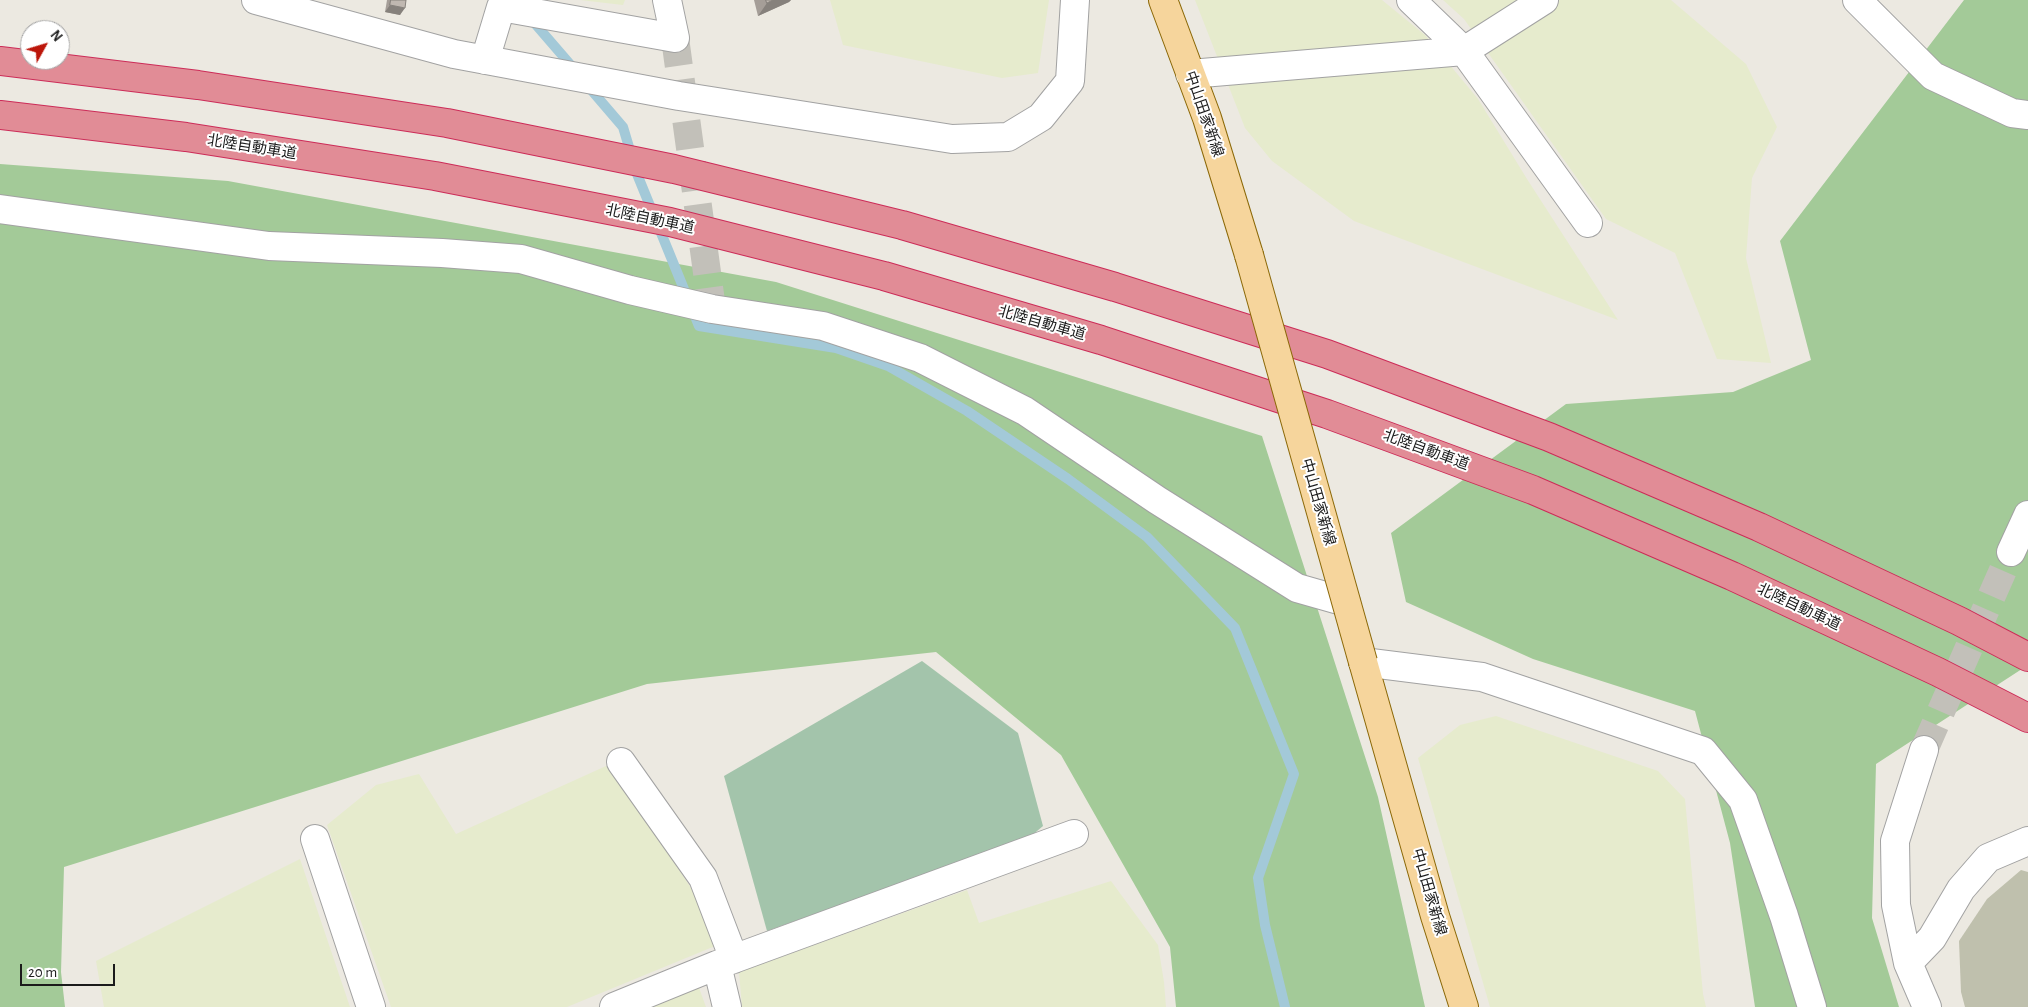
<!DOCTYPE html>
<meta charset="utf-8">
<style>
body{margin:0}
#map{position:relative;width:2028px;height:1007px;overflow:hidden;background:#ece9e1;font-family:"Alegreya Sans",sans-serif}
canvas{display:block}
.north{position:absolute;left:20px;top:20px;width:50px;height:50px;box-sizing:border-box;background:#fff;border:1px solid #a4a4a4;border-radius:50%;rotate:51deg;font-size:14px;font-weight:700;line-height:20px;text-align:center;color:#1b1b1b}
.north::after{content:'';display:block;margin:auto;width:18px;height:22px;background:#bc160a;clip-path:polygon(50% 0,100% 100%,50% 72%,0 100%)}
.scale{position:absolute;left:20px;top:964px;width:95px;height:22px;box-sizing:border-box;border:2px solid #1b1b1b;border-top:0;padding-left:6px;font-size:15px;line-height:18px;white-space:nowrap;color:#1b1b1b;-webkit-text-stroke:4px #fff;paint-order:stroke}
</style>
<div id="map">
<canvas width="2028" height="1007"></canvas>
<div class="north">N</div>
<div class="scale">20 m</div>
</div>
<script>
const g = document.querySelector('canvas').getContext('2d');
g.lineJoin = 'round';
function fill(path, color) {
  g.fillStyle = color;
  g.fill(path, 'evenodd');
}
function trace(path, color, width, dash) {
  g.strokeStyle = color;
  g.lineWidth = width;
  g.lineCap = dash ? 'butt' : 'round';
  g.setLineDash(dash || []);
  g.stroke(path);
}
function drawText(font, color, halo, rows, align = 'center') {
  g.font = font + ' "Alegreya Sans","Noto Sans JP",sans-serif';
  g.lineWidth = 4;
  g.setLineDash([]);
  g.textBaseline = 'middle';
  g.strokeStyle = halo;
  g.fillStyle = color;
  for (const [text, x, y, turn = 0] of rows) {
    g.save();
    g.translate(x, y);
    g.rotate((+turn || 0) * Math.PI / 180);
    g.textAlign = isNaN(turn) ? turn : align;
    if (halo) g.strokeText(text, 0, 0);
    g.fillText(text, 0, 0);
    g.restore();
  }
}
const construction = new Path2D(`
 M2021,870L2028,872V1007H1965L1961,992L1959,941L1987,899Z`);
const farmland = new Path2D(`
 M580,0H625L623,5Z
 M830,0H1049L1038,73L1002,78L843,45Z
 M1195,0H1382L1425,35L1478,99L1527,179L1618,320L1354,221L1272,161L1245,128Z
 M1443,0H1671L1746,64L1777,127L1752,178L1746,258L1771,363L1717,359L1675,253L1606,219L1464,19Z
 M1496,716L1658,771L1685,799L1703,994L1706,1007H1490L1418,758L1460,725Z
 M606,766L635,802L691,888L720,944L567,1007H391L327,825L376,785L419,774L456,834Z
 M300,859L350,1007H104L96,961Z
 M1111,881L1158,945L1164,982L1166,1007H742L739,972L967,890L979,923Z
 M698,985L706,1007H649Z`);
const forest = new Path2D(`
 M1964,0H2028V665L1876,764L1872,918L1899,1007H1755L1730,843L1695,711L1533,659L1406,602L1391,533L1566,404L1733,392L1811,360L1780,241Z
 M0,164L228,181L776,282L1262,436L1378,797L1425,1007H1176L1170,947L1061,755L936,652L647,684L64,867L61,972L65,1007H0Z`);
const cemetery = new Path2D(`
 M922,661L1018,733L1043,826L1030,837L767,931L724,776Z`);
const stream = new Path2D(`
 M531,19L575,70
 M587,85L623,127L637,174L699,326L836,348L888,366L967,411L1068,479L1147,537L1235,628L1294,774L1258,878L1265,925L1285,1007`);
const minorTunnel = new Path2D(`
 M675,38L712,309
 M1924,750L2011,552`);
const minor = new Path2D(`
 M256,0L454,54L679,96L952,139L1008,137L1041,117L1070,81L1075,0
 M1411,0L1464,51L1588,223
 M1857,0L1933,76L2012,113L2028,115
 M485,60L501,7L675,38L667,0
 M1190,74L1464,51L1544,0
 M0,209L269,246L442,253L521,259L630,290L712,309L823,326L920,358L1025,411L1157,500L1297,588L1346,602
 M2011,552L2028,515
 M1363,662L1482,677L1703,751L1743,800L1784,916L1812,1007
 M1924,750L1895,841L1896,905L1908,963L1927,1007
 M621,762L703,878L734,959
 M315,839L371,1007
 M1908,963L1932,938L1961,889L1988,858L2028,841
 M717,965L727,1007
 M614,1007L717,965L1074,834`);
const major = new Path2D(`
 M1163,0L1207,118L1249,255
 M1363,662L1435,916L1464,1007`);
const highway = new Path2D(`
 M0,61L198,85L447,123L674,169L902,225L1115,287L1327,354L1549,437L1759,527L1959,621L2028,657
 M0,115L186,137L435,176L670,222L884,276L1101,340L1327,414L1533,490L1732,576L1938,672L2028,718`);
const majorBridge = new Path2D(`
 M1249,255L1363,662`);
const wall = new Path2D(`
 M387,0H406L400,15L385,12Z
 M754,0H791L789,2L758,16Z`);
const shadedWall = new Path2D(`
 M773,0H791L789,2L758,16L767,3Z
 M390,5L405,8L400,15L385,12Z`);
const building = new Path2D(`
 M391,0H406L405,8L390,5Z
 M766,0H773L767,3Z`);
const streetNames = [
 ["中山田家新線",1204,114,71],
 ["北陸自動車道",252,147,9],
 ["北陸自動車道",650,219,12],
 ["北陸自動車道",1042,323,16],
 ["北陸自動車道",1426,450,20],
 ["中山田家新線",1318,502,74],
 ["北陸自動車道",1799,607,25],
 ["中山田家新線",1429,892,74]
];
fill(construction, '#bfc0ad');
fill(farmland, '#e6ebcd');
fill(forest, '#a3ca98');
fill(cemetery, '#a3c4ab');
trace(stream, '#a3c9d8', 10);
trace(minorTunnel, '#c2c0b9', 28, [28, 14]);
trace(minor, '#a2a2a2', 30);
trace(major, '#8b6807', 30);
trace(highway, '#cc2c58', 30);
trace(minor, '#fff', 28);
trace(major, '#f6d59c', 28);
trace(highway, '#e18c96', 28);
trace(majorBridge, '#8b6807', 30, []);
trace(majorBridge, '#f6d59c', 28);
fill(wall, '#a59e98');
fill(shadedWall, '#86817c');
fill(building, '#c0b8b1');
trace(building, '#86817c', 1);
drawText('15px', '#1b1b1b', '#fff', streetNames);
</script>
